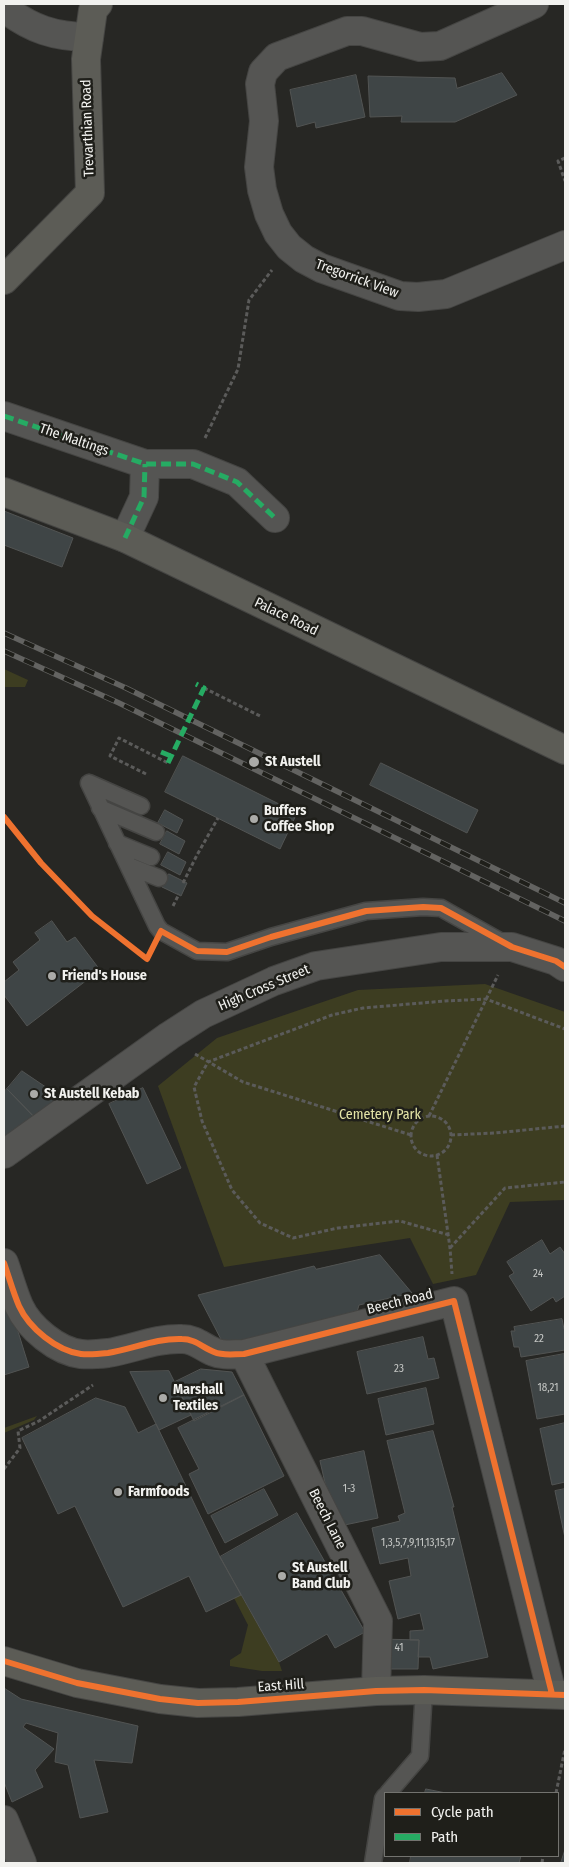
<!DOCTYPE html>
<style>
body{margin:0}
#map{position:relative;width:569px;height:1867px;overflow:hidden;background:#272724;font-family:"Fira Sans Condensed",sans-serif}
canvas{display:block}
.frame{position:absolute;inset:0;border:5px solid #f2f2ef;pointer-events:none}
.legend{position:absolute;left:384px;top:1792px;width:175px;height:65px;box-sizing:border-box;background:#1f1f1a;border:1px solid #73736f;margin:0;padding:6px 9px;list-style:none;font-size:15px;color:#f2f2ef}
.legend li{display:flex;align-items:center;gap:10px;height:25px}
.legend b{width:25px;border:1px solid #73736f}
</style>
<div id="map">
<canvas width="569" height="1867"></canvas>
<div class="frame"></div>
<ul class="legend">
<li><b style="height:6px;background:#ef722f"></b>Cycle path</li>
<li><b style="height:6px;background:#26ab63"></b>Path</li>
</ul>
</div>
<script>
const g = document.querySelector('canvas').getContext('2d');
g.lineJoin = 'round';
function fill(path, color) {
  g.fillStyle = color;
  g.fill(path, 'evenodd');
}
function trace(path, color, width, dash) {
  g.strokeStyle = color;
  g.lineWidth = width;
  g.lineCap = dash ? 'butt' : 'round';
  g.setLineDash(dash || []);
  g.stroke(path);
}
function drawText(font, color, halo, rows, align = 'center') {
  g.font = font + ' "Fira Sans Condensed",sans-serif';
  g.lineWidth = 5;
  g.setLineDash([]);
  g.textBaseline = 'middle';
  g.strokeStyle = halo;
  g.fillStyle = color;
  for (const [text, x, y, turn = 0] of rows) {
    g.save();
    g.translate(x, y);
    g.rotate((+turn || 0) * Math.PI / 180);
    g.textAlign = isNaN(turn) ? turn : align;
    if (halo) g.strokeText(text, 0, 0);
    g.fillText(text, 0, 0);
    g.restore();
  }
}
const green = new Path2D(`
 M4,669L28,680L25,687H4Z
 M485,984L565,1012V1200L510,1202L476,1275L433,1284L410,1238L224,1267L158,1086L217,1038L358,990Z
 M37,1416L34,1420L4,1433V1428Z
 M241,1595L279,1662L282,1671H262L230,1666V1660L241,1653L248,1625L234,1598Z`);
const building = new Path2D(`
 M502,73L517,95L455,122H401L402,116L370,117L368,76L455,78L457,88Z
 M356,75L365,117L316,128L315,122L297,127L290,90Z
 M4,511L73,538L62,567L4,545Z
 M183,756L297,813L280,849L165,792Z
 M381,763L478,810L467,833L370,785Z
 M165,810L183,820L177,833L158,823Z
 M167,831L185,841L179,854L160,844Z
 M168,852L186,862L180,875L161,865Z
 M169,874L187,883L181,896L162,887Z
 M52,921L67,942L75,937L100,970L27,1026L4,995V982L19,970L13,962L40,940L35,933Z
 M22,1071L62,1098L41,1124L7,1089Z
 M143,1088L181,1168L147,1184L109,1104Z
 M7,1089L41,1124L4,1144V1092Z
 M542,1240L550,1254L560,1247L565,1254V1296L556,1302L553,1297L531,1311L509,1276L514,1273L507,1262Z
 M380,1255L412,1293L359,1305L355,1319L226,1349L198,1295L314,1266L316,1269Z
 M4,1286L29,1367L4,1375Z
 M562,1319L564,1329H565V1350L521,1357L519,1347H514L511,1331H515L514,1327Z
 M423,1337L428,1359L434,1358L439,1378L367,1394L357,1352Z
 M564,1354L565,1414L537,1419L526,1361Z
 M201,1369L232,1372L244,1395L194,1421L175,1382Z
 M169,1371L191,1415L159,1430L130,1372Z
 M426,1388L434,1424L386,1435L378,1399Z
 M244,1395L284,1476L208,1514L189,1474L199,1469L178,1428Z
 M96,1398L125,1407L138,1433L156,1424L220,1557L241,1595L206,1612L189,1576L123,1607L75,1506L58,1514L22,1438Z
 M565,1423V1482L552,1485L540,1429Z
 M433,1431L454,1507H452L488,1657L433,1669L430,1657H418L419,1640H410V1631L424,1630L420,1613L398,1619L389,1581L411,1576L408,1558L380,1564L372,1528L400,1521L398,1516L405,1513L387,1441Z
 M364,1451L378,1518L335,1527L320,1461Z
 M264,1489L278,1515L225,1543L211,1516Z
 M565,1489V1538L555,1491Z
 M297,1513L365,1632L335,1648L327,1634L279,1662L220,1557Z
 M380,1639L419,1640L418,1669H390Z
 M4,1688L21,1699L138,1726L132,1763L94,1760L108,1812L80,1818L68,1765L55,1762L58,1733L26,1723L23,1727L54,1749L35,1770L43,1787L12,1802L4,1782Z
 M426,1789L446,1793H425Z
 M565,1850V1863H561Z
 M411,1856H521L519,1863H410Z`);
const path = new Path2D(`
 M565,158L558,161L565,181
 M205,438L238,369L249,300L272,270
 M204,688L260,716
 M146,774L110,756L119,738L168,763
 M183,883L197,855L218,818
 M173,906L179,894
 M195,1054L243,1082L411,1135
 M429,1116L498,975
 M411 1136a20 20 0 1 1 40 0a20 20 0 1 1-40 0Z
 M451,1135L495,1133L565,1126
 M437,1155L450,1248L452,1274
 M449,1235L400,1221L338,1228L293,1238L260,1223L232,1190L202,1121L194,1087L208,1062L332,1015L363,1008L445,1001L486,999L565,1029
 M450,1248L505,1188L565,1182
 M4,1469L20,1448L18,1431L39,1421L93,1385
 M556,1793L565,1749
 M542,1863L543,1856`);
const lane = new Path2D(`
 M89,783L157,926L161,931L197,951L227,952L271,937L366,911L423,907L441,908L505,944
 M89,783L141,806
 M100,808L156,832
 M117,843L151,857
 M129,866L159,878
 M388,1793L420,1756L424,1690
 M373,1863L383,1799L385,1796`);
const street = new Path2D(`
 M534,4L440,46L420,47L362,31H347L277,57L263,72L260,84L264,121L259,167L262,190L269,214L278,233L289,247L304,259L321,268L400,296L418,297L446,294L565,245
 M4,8C31,29 55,37 89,37
 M4,416L145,464H193L237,482L275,518
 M125,538L144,497L145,464
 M4,1154L169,1036L203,1014L274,981L316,966L441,947H512L556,961L565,967
 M4,1263C9,1277 13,1292 19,1306C29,1328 57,1351 81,1354C89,1355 99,1354 108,1353C133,1349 156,1338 182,1339C195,1339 202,1347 214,1352C223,1356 233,1354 244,1354L454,1301L552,1694
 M244,1354L378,1621L376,1691
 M4,1820L22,1863`);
const secondary = new Path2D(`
 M4,280L90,193L86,59L93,10L98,4
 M4,492L125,538L565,750
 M4,1661L77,1683L160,1699L198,1703L238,1702L376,1691L424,1690L565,1695`);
const rail = new Path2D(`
 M4,633L126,688L565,903
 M4,651L119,703L565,921`);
const quiet = new Path2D(`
 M4,416L145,464H193L237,482L275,518
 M125,538L144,497L145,464
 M161,752L171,756
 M168,763L204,688L196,684`);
const cycleway = new Path2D(`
 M4,817L41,863L92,916L147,959L161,931L197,951L227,952L271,937L366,911L423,907L441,908L512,947L556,961L565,967
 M4,1263C9,1277 13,1292 19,1306C29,1328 57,1351 81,1354C89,1355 99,1354 108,1353C133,1349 156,1338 182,1339C195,1339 202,1347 214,1352C223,1356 233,1354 244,1354L454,1301L552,1694
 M4,1661L77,1683L160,1699L198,1703L238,1702L376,1691L424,1690L565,1695`);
const markers = [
 [254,762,6,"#ababa8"],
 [254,819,5,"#ababa8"],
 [52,976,5,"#ababa8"],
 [34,1094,5,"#ababa8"],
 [163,1398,5,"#ababa8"],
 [118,1492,5,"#ababa8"],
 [282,1576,5,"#ababa8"]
];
const numberNames = [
 ["24",538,1274],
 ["22",539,1339],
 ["23",399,1369],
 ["18,21",548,1388],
 ["1-3",349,1489],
 ["1,3,5,7,9,11,13,15,17",418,1543],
 ["41",399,1648]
];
const streetNames = [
 ["Trevarthian Road",88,128,-92],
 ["Tregorrick View",357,279,20],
 ["The Maltings",74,440,19],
 ["Palace Road",286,617,26],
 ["High Cross Street",264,988,-23],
 ["Beech Road",400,1302,-14],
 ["Beech Lane",327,1519,63],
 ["East Hill",281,1686,-4]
];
const poiNames = [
 ["St Austell",265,762],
 ["Buffers",264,811],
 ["Coffee Shop",264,827],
 ["Friend's House",62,976],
 ["St Austell Kebab",44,1094],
 ["Marshall",173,1390],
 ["Textiles",173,1406],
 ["Farmfoods",128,1492],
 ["St Austell",292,1568],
 ["Band Club",292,1584]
];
const parkNames = [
 ["Cemetery Park",380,1115]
];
fill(green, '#3d3d21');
fill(building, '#3f4546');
trace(building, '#525453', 1);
trace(lane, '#454543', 19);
trace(street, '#454543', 30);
trace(secondary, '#454543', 30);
trace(path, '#5b5b5a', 3, [4, 2.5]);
trace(lane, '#555553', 16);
trace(street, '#555553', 28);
trace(secondary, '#5c5c56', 28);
trace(rail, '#636361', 5.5);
trace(rail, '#1f1f1a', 4, [11]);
trace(quiet, '#26ab63', 5, [10, 5]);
trace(cycleway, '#ef722f', 6);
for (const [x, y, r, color] of markers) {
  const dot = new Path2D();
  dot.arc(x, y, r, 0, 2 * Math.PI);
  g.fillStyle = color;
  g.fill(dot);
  trace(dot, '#1f1f1a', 2);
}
drawText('11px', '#c5c7c5', null, numberNames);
drawText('14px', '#f2f2ef', '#1f1f1a', streetNames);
drawText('bold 14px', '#f2f2ef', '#1f1f1a', poiNames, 'left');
drawText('14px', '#e5e5a7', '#1f1f1a', parkNames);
</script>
